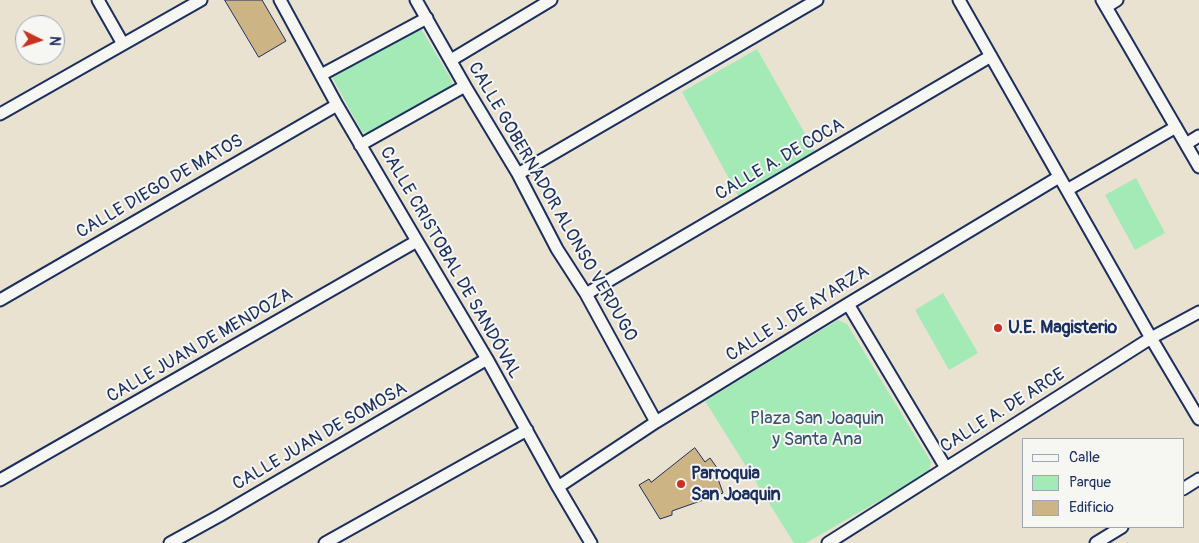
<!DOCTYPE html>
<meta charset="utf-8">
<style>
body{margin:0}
#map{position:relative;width:1199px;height:543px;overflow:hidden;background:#eae2d1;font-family:Pangolin,sans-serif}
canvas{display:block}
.legend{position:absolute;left:1022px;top:438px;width:162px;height:90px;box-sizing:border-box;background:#f6f6f2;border:1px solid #9ea6b7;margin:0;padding:6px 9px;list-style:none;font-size:15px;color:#1b2f5e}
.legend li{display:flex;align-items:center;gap:10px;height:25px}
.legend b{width:25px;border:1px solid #9ea6b7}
.north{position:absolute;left:15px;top:15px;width:50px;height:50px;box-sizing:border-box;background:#f6f6f2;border:1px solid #9ea6b7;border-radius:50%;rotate:94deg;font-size:14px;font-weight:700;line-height:20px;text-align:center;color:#1b2f5e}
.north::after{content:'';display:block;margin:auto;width:18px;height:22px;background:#c8321e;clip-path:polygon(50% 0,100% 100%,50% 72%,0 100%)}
</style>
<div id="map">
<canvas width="1199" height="543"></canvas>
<ul class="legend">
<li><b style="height:6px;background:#f6f6f2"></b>Calle</li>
<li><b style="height:14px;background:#a3eab6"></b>Parque</li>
<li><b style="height:14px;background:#cdb484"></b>Edificio</li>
</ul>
<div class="north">N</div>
</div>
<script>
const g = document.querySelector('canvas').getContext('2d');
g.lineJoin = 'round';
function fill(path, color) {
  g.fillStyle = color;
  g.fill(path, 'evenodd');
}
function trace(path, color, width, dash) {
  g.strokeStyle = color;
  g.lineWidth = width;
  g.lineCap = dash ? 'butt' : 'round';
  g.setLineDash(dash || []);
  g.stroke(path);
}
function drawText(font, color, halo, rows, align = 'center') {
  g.font = font + ' Pangolin,sans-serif';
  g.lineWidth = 4;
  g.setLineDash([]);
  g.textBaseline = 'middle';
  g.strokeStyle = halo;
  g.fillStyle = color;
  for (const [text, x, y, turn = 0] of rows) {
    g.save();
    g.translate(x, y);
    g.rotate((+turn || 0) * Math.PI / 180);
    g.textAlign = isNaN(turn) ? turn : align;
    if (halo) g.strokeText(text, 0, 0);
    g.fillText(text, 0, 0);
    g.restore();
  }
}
const green = new Path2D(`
 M420,27L451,79L452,85L450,90L374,134L362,132L331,75Z
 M757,49L816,153L740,199L682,92Z
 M1136,178L1165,233L1135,250L1105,195Z
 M943,293L978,353L949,370L915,310Z
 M838,320L847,324L931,462L929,472L806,543H794L705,401Z`);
const building = new Path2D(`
 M225,0H262L286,41L259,57Z
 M695,448L705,462L710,458L723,476L718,479L723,493L672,511V515L660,519L639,485L649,479L651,482Z`);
const minor = new Path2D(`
 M98,0L123,44
 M280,0L337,105L417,241L487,359L558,487L591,543
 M416,0L465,86L518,174L557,249L586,294L656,422
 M959,0L1151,338L1199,419
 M1102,0L1199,167
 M1106,7L1117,0
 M451,60L551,0
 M321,75L427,18
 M0,114L201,0
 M1186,144L1199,136
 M360,145L465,86
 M518,174L817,0
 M1067,190L1176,127
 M586,294L991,56
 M0,300L337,105
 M848,304L946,468
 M0,480L417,241
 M558,487L656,422L848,304L1059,177
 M1183,489L1199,479
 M170,543L219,516L487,359
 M325,543L527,430
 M828,543L1151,338L1199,312
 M1096,543L1122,527`);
const markers = [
 [998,328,5,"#c8321e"],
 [681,484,5,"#c8321e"]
];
const streetNames = [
 ["CALLE A. DE COCA",780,160,-30],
 ["CALLE DIEGO DE MATOS",160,187,-30],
 ["CALLE GOBERNADOR ALONSO VERDUGO",552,202,60],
 ["CALLE CRISTOBAL DE SANDÓVAL",450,263,60],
 ["CALLE J. DE AYARZA",798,314,-32],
 ["CALLE JUAN DE MENDOZA",200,346,-30],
 ["CALLE A. DE ARCE",1003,411,-32],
 ["CALLE JUAN DE SOMOSA",320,437,-30]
];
const poiNames = [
 ["U.E. Magisterio",1008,328],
 ["Parroquia",691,474],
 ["San Joaquin",691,495]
];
const parkNames = [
 ["Plaza San Joaquin",817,419],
 ["y Santa Ana",817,440]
];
fill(green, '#a3eab6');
fill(building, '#cdb484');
trace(building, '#1b2f5e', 1);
trace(minor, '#1b2f5e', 15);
trace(minor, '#f6f6f2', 11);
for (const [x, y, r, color] of markers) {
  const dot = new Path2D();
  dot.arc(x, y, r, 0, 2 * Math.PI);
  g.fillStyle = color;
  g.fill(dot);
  trace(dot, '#f6f6f2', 2);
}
drawText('18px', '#1b2f5e', '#f6f6f2', streetNames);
drawText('bold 18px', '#1b2f5e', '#f6f6f2', poiNames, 'left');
drawText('18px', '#365470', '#f6f6f2', parkNames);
</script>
